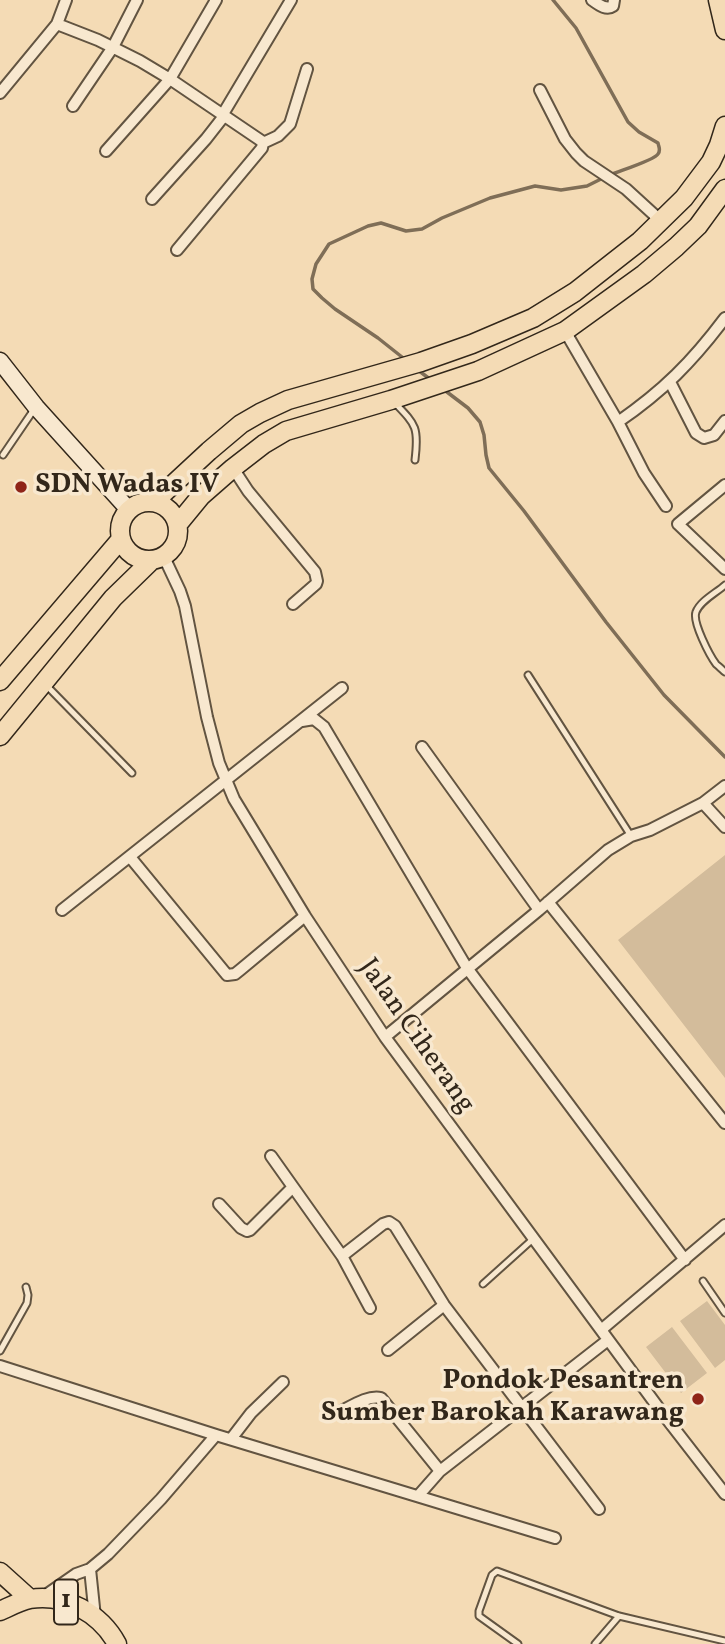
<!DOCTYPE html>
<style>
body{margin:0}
canvas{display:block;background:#f4dbb5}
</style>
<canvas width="725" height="1644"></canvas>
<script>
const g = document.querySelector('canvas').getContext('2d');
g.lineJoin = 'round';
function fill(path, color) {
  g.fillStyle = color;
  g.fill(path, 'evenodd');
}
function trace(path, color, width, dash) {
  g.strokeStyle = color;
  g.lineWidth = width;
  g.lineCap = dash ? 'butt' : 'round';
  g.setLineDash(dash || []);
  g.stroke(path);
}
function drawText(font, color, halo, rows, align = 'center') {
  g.font = font + ' Vollkorn,serif';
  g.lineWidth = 7;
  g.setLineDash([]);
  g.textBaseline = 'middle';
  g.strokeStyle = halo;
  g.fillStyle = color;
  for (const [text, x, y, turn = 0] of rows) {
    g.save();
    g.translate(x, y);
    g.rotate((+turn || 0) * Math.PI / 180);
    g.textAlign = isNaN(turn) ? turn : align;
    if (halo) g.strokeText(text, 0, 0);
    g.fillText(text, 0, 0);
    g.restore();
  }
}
const green = new Path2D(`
 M725,855V1078L618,940Z
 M707,1301L725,1325V1360L715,1368L680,1321Z
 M672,1327L707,1373L681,1393L646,1347Z`);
const stream = new Path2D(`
 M553,0L576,28L628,122L639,132L658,143C659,148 661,150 658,154C655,160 619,171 610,175
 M407,361L378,338L335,309L322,298L313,289L312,279L316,264L329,244L368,226L381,223L406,231L422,229L442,218L490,198L535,186L561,190L587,186L603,178
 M418,370L431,380
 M443,389L468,408L480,422L484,435L486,455L489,468L524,511L606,622L664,695L725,757`);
const lane = new Path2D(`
 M394,402C416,425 419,427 415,460
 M3,455L35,408
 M725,585C716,593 700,601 696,612C692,622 710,656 716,664C717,665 724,671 725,672
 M528,675L631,836
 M46,685L132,773
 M703,1281L725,1313
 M483,1284L533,1239
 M0,1351L27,1303L28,1295L26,1287
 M518,1644L479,1616V1611L492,1575L497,1571L619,1616L725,1641
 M595,1644L619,1616`);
const street = new Path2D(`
 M592,0C598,4 606,11 613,6L614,0
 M57,24L98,40L140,61L170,79L263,142L262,148L177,250
 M540,90L565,139L576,153L584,161L626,189L661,221
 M0,93L57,24L66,0
 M73,106L113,47L137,0
 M223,114L291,0
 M263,143L278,136L290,124L307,69
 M106,151L170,79L216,0
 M152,199L206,139L224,116
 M565,331L618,422L644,473L666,506
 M670,382L696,433L704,438L714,435L725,421
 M618,422C663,391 692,362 725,318
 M233,468L248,491L315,572L317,581L316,584L293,604
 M725,485L678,524L725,569
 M164,557L180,591L185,606L207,717L219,763L234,799L305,916L385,1037L663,1414L725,1494
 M302,721L314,719L324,727L467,968L685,1260
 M422,747L539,910
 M703,803L725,827
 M130,857L227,975L235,974L240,970L305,916
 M548,902L725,1123
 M62,910L342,688
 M385,1037L539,910L608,850L631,836L650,830L703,803L725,786
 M271,1156L342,1256L370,1308
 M219,1204L241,1228L247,1231L250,1230L292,1188
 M342,1256L383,1224L389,1222L395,1226L444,1305L599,1509
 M601,1330L725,1225
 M388,1350L444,1305
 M0,1366L216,1435L555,1538
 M340,1412C352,1406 368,1395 381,1398L440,1471
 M231,1439L251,1413L283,1382
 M418,1496L440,1471L608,1340
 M90,1569L95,1617
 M40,1599L76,1574L90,1569L108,1554L161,1499L216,1435`);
const secondary = new Path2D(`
 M0,361L36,407L129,510`);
const primary = new Path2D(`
 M718,0L725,30
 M154,502L209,451L241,424L260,413L288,400L421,362L472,344L533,318L575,292L640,241L684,198L711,162L719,145L725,126
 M120 531a29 29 0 1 1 58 0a29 29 0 1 1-58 0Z
 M178,524L201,496L233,468L264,444L286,431L391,400L478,371L565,331L644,274L676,247L698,226L725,189
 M0,681L121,539
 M0,736L113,598L152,560
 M0,1572L30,1599
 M0,1611C9,1607 20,1601 30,1599C65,1593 101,1614 117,1644`);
const markers = [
 [21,487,7,"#8f2418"],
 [698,1399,7,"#8f2418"]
];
const shields = [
 [66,1602,24]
];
const shieldNames = [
 ["1",66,1602]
];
const poiNames = [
 ["SDN Wadas IV",35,487],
 ["Pondok Pesantren",684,1383,"right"],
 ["Sumber Barokah Karawang",684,1415,"right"]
];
const streetNames = [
 ["Jalan Ciherang",415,1037,55]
];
fill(green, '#d3bc9b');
trace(stream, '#7f6e57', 3.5);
trace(lane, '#625441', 9);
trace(street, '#625441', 14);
trace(secondary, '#32271a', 19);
trace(primary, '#32271a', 21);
trace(lane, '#f8e8cf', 5);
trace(street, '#f8e8cf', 10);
trace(secondary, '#f8e8cf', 16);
trace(primary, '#f4dbb5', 18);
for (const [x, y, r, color] of markers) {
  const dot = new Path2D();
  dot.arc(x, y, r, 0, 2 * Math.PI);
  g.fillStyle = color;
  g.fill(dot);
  trace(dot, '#f8e8cf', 2.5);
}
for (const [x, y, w] of shields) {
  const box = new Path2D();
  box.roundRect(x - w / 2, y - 22.5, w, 45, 5);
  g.fillStyle = '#f8e8cf';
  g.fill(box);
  trace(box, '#32271a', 2);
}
drawText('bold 26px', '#32271a', null, shieldNames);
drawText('bold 28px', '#32271a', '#f8e8cf', poiNames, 'left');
drawText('28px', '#32271a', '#f8e8cf', streetNames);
</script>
